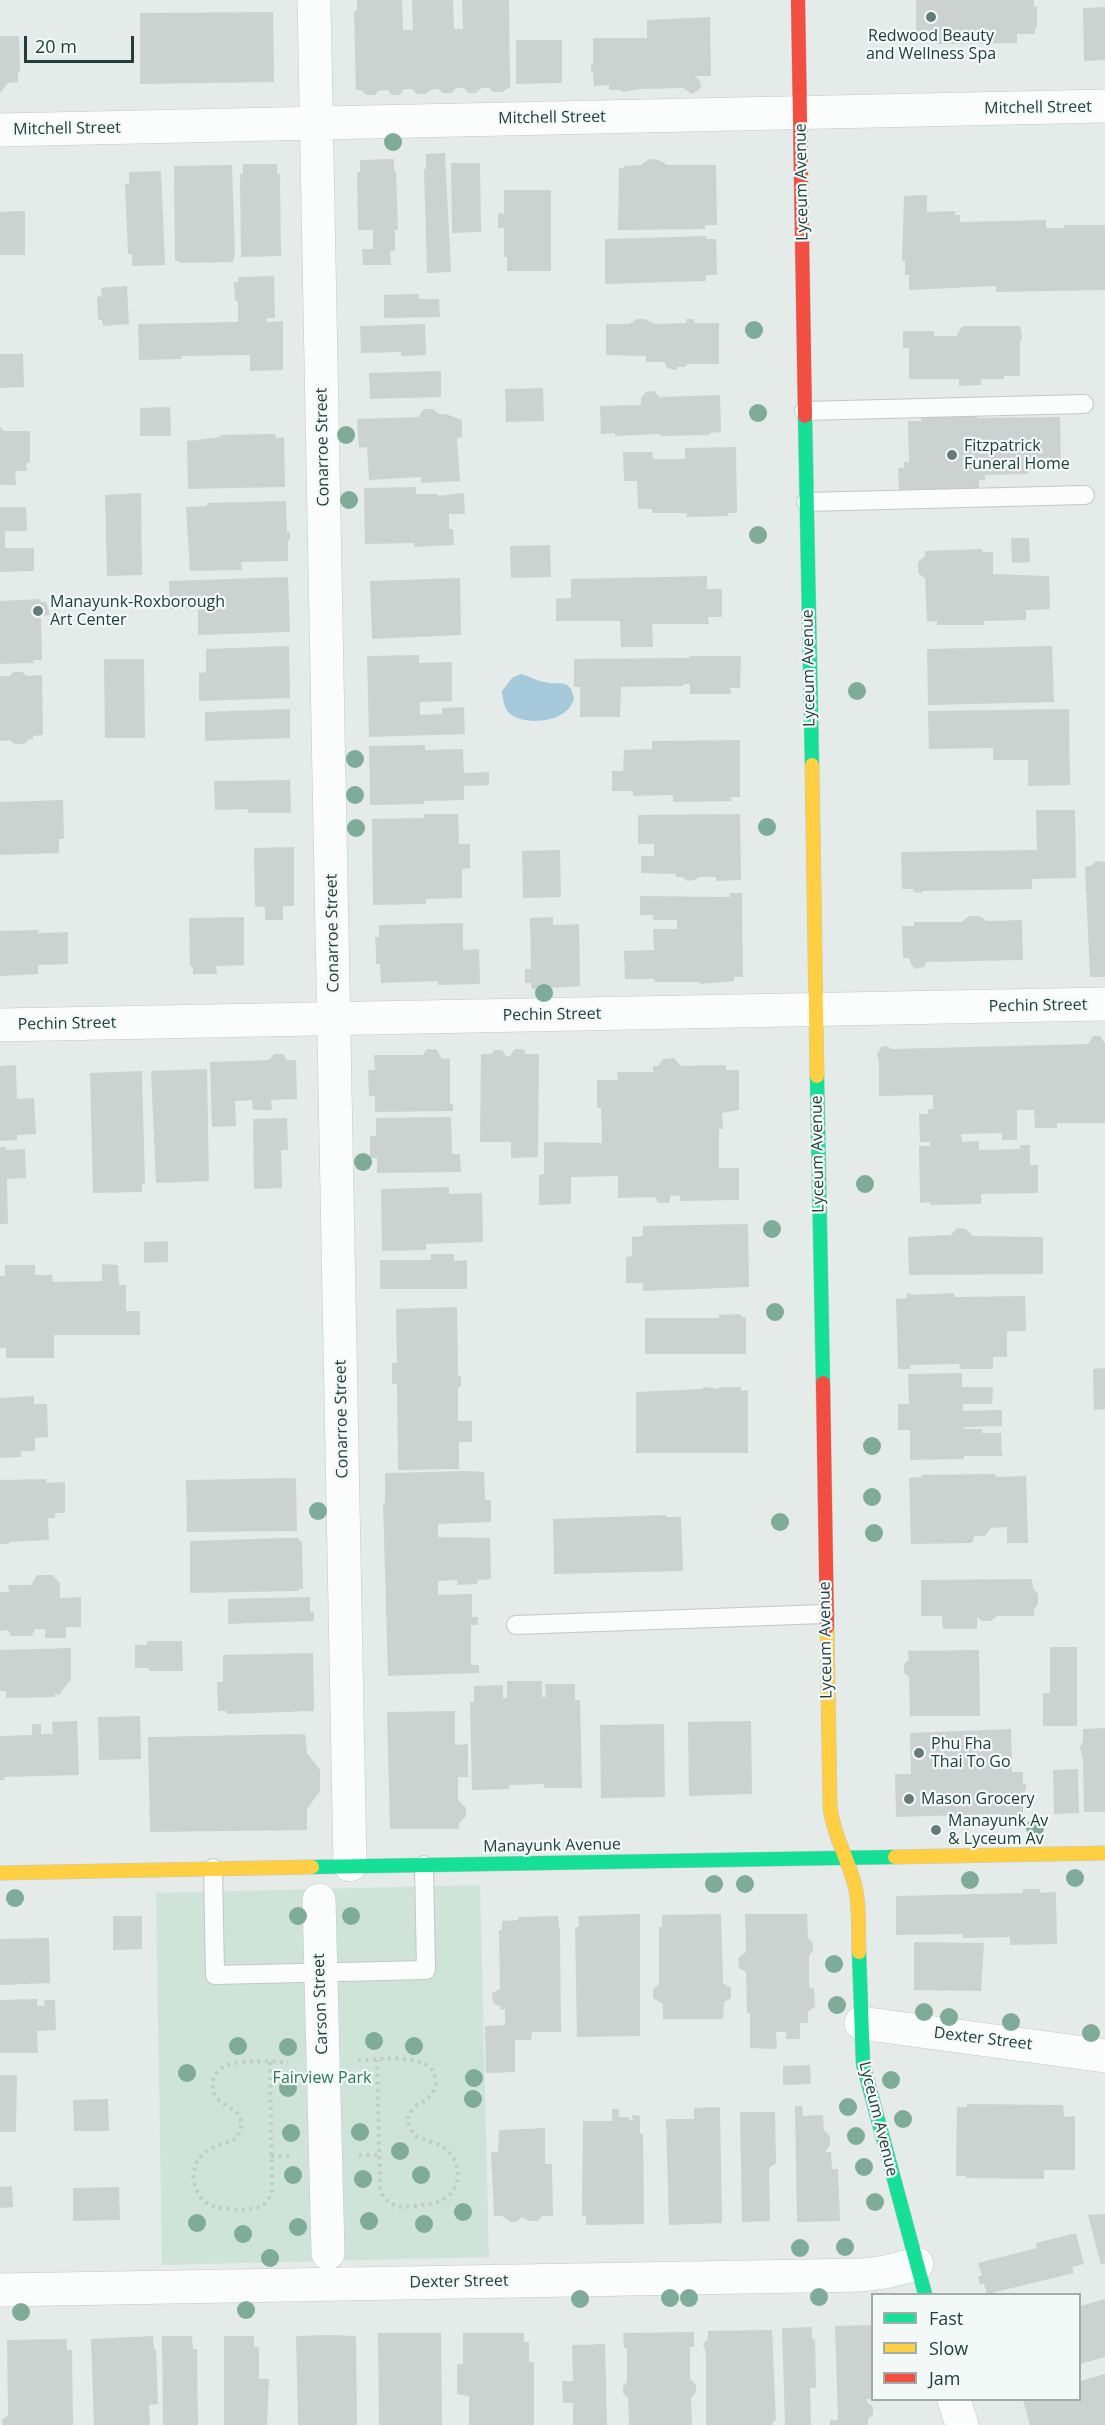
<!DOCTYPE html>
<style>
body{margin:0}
#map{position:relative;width:1105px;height:2425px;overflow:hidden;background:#e5ebe9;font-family:"Open Sans",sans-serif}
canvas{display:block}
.legend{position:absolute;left:871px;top:2293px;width:210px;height:108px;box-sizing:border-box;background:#f3f9f7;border:2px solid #9faeac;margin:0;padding:8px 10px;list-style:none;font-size:18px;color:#223e3c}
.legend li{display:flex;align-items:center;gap:12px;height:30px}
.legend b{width:30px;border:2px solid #9faeac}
.scale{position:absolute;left:24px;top:36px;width:110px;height:27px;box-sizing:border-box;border:3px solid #223e3c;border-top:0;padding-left:8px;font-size:18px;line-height:21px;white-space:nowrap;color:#223e3c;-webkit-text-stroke:4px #f3f9f7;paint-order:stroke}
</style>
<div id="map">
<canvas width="1105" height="2425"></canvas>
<ul class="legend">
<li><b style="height:8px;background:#16e098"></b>Fast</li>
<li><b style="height:8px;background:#ffcf43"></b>Slow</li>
<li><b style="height:8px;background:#f24e42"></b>Jam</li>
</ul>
<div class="scale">20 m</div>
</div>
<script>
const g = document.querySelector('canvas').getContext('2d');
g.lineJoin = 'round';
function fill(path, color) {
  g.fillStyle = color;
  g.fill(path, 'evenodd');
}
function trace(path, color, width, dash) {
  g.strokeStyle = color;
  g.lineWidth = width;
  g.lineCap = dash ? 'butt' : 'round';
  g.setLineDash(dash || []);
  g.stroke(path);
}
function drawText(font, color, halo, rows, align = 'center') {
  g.font = font + ' "Open Sans",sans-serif';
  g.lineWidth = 4.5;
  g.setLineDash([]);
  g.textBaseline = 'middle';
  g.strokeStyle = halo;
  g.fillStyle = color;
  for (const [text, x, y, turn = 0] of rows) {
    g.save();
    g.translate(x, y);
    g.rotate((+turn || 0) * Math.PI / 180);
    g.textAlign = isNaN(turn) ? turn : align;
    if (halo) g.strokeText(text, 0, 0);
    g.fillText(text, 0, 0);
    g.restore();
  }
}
const green = new Path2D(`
 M480,1885L489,2257L162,2265L156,1893Z`);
const water = new Path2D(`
 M521,674C530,676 536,681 544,682C559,686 570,677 574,699C568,721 531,726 513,716C504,711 503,700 502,691L512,678Z`);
const building = new Path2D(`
 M357,0H402L403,30H413L412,0H453L454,29H463L462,0H509L510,87L502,92H493L489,88H481L476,93H468L464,88H456L452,93H443L438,89H433L425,94H417L412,89H404L400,95H392L388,90L378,91L375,95H366L361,90H356L354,11H357Z
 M916,0H1034V7L1037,6V28H1035V34H1017V43L936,44V41H916Z
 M1105,7V60L1084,61L1083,8Z
 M273,12L274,82L140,84V13Z
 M710,17L711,76H695L700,81L701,87L697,91L692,94L683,88L639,89L623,92L620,90H609V85L594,86L593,72H591V65H593V38H647V20Z
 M0,36H19L20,72H18V82L8,83L0,93Z
 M516,40H562V83L516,84Z
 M445,153L451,272L427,273L424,169H426V154Z
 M394,159V171H396L398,230H395V251H390L391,265H363L362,249H373V230H358L357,172H360V160Z
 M649,159L658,160L668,165H716L717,225H705V229L618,230L619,168H624V166L641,165Z
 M451,163H480L481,232L452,233Z
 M243,164H277V174H280L281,256L241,257L240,174H243Z
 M232,165L235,255L233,262L179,263V261H175L174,166Z
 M161,171L165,265L132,266V254H128L125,184H129V172Z
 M504,190H551V271H507V257H504V228H498V213L504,214Z
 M927,195V212L955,211V215H960V222L1046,220V228H1064V225H1105V290L996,292V286L909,290V275H905V261H902L904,196Z
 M25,211V255H0V212Z
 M706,236V239H716L717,275H706V281L605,284V239Z
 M274,276L275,318H266L267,322L283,321V370L250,371V355L182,356L181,359L139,360L138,324L238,322V301H235L234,282H238V277Z
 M127,286L129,324L103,326L102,320H98L97,297L102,296L101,288Z
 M419,294V299H439L440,317L384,318V295Z
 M637,319H645L654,324L686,323V319H694V323H719V364H687L685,367H677V370L667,368L665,362H646V356L606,355V324H629Z
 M425,324L426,355L401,356V352L361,353L360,326Z
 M963,326H1020L1022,337L1020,343V376H1004V379H981V385L959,386V379H909V348H903V331H934V336H957L958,332Z
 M0,354H23L24,387L0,388Z
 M441,371V397L370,399L369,373Z
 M543,388L544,421L506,422L505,389Z
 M654,391L660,397L720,395L721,432L710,433V435L660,436V434L615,436V433L601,434L600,406L641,405V398L646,392Z
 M170,407L171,436H140V408Z
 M424,409H433L439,414H446L462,420V437L457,438L460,481L421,483V477L369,480L367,447L359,448L357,419L418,417Z
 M977,416V418L1060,417L1061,470H1028V474L985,475V480H979V492L923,493V489L899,490L898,468H904V462H909L908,421H921V417Z
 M0,427L4,431H30V462L26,464L27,471H15L16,485H0Z
 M275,434L276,438L284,437L285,487L188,489L187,441L220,437V435Z
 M736,447L737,513H728V516L686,517L687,513H652V509H638L637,481H624L623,452H652L653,459H685V448Z
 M416,487V494H438V496L464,493L465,514H449V529H453L454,545L414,547V543L365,544L364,488Z
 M141,493L142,575L107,576L105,495Z
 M286,501L287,532H290V540H288V561L241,562L242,570L190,571L186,507L207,506V503Z
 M0,507H26L27,531H5V548H34V571L0,572Z
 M1011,538H1029L1030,562L1012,563Z
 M550,545L551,577L511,578L510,546Z
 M982,549L983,552H993V574L1049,576L1050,609L1026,610V620L984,621V625H937V621L927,622L925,578L918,573V562L925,556V551Z
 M707,576V589H722V617H708L709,624H652L653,647H621L620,621H556V599L571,598V579Z
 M288,577L290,632L198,635V608L170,609L169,581Z
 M460,578L461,635L372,639L370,581Z
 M41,599V602H46L50,615L41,616L42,660H33L34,663L0,664V601Z
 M289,646L290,698L199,701V673L206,672V649Z
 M1052,646L1054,702L928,705L927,649Z
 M419,655V663L452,662V701L420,702V715L442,714V708L464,707L465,734L369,737L367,656Z
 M690,656H741L740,688H730L731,694H690V684H683V686L621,687L620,717H580V687H574V659L689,658Z
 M104,659H144L145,738H105Z
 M13,672H22L27,676L42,675L43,735L33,736V739H29L24,744H15L9,740L0,741V676H10Z
 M290,709V738L205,741V712Z
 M1069,709L1070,785L1028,786V760H993V748L929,749L928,711Z
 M740,740V797H731L732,801L673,802V795L633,796V791H612V771H623L624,750L652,749V741Z
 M425,745V750L463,749L464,773L489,772V785L464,786V800L424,801V804L370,805L369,746Z
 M290,780L291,813H248V809L215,810L214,781Z
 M63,800L64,839H59V853L0,855V802Z
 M1036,810H1075L1076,878L1032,879V889L922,891V893L913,892L914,889H902L901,852L1037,850Z
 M424,814H458L459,844H470V868L462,869V898L426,899V904L373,905L372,819L424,818Z
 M740,814L741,880L716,881V877H699L695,880L687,881L683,877H676V874L641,873V856H654V844H638V815Z
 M294,847V906H283V920H265V907L255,906L254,848Z
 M560,850L561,897L523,898L522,851Z
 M1097,861L1105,862V977H1090L1085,867L1090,866Z
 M730,893H742L743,977H734V981L700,984V982H655L654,979H625L624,951L654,950L653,929H677V920H653V915H640V896L730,897Z
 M969,916H979L987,921L1022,920L1023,960L927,962L924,967L916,969L912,966L909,958H903L902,926H914V922H961Z
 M244,917V965L216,966L217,974H193V967L190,966L189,918Z
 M553,917V925L579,924L580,986L532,989L531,983H525V969H531L530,918Z
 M463,923V950L479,949L480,984L438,985V981L381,983L380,964H376V952L375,937H379V925Z
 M39,930L38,933L68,932V964L38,965V974L0,976V931Z
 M1093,1036H1100L1105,1043V1123H1057V1128H1035L1034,1110H1017V1140H1002V1133L961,1134L962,1142L979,1141V1150L1020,1149V1145H1030V1165H1038V1193L981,1194V1204L931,1205L930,1202L920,1203L919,1146H930V1142H920L919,1114H928V1109H933V1095L879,1096V1062L877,1054L881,1047L887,1046L892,1049L1088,1044Z
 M427,1049H436L442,1059L450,1058V1104H453V1111L375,1112V1096H369L368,1070H375L374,1055H423Z
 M515,1049H523L526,1054H539L538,1157L511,1158V1142H480L481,1054H491L495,1050H502L506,1056H510Z
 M274,1054H283L287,1060H296L297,1099L271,1100L272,1110H253L252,1100L235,1101L236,1126L212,1127L210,1062L269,1060Z
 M674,1058L681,1066L726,1065V1070H739V1110L722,1113L723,1129H719V1168H739V1200L680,1201V1196L671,1195L669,1203H658L655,1197L618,1198V1176L571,1177V1204L539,1205V1175L544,1174V1142L602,1143L601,1108H597V1080H618L617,1072H653V1066H658L663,1059Z
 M16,1065L17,1099L34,1098L36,1134L17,1135V1140L0,1141V1066Z
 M207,1069L209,1181L156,1183L151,1071Z
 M142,1071L145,1184H142V1192L93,1193L90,1073Z
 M451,1117L452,1154H460L461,1172L377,1173V1158H370V1136H376V1118Z
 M287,1118L288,1150H281L282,1188L254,1189L253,1119Z
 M0,1147H6V1150L25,1149L26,1178L7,1179L8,1224H0Z
 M449,1187V1194L482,1193L483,1242L426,1244V1250L382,1251L381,1189Z
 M748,1224L749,1287L643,1291V1283H626V1257L632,1256V1237L643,1236V1226Z
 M957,1228L966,1229L973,1236L1043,1237V1274L909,1275L908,1237L951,1235Z
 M168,1241V1262L144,1263V1242Z
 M431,1254H454V1261L467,1260V1289H380V1260H431Z
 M102,1264L118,1265L119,1285H126V1311H140V1335H54V1358H6V1348H0V1276H5V1265H35V1275H52L53,1282L102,1281Z
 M911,1293L910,1295L954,1293L955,1297L1025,1296L1026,1331H1007V1357H993V1369H959L960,1364L910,1365V1369H898L896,1299L907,1298V1294Z
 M457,1307L458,1376H461V1387H458V1421H472V1442H459V1469L398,1470L397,1384H392V1363H397L396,1309Z
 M741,1314V1317H746V1354H645V1318H719V1315Z
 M1105,1368V1409L1094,1410L1093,1369Z
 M962,1373V1387H993L992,1404H963V1411L1002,1410V1426L964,1427V1429H982V1433H1001L1002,1456H964V1459L910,1460V1430H898V1404H909L908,1374Z
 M704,1387L719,1389V1387H741V1391L748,1390V1453H636V1392L702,1389Z
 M34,1396V1404H47L48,1437L35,1438V1451H21V1457L0,1458V1398Z
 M468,1471L484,1472L485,1500H491V1522L438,1524V1537L490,1538L491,1579L478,1580L477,1584L458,1585L457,1580L438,1581V1595L472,1594V1617H478V1625H471V1665H479V1673L388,1676L383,1503H385V1473Z
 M995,1474L996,1477L1026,1476L1028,1543H1007V1527L991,1528L985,1536H974L972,1543L911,1544L909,1478L922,1477L921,1475Z
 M296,1478L297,1531L187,1532L186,1480Z
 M46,1479L47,1483L65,1482V1513H55V1518H48L49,1540L9,1542V1544H0V1480Z
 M666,1515V1517H681L683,1571L554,1574L553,1519Z
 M284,1538H299V1541H302L303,1589H299V1591L190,1593V1541Z
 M37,1575H52L60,1583V1598L81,1597V1627H66V1638H45V1629H35L32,1636H11L8,1630L0,1631V1592H9L8,1585H31Z
 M1032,1579L1033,1588L1038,1594V1604L1034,1610V1616H997L991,1621H982L977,1617V1629H943L942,1616H921V1580Z
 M310,1597V1612H314V1621L228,1624V1599Z
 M147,1641H182L183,1671H149V1668H135V1645H147Z
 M1050,1647H1077V1726H1043V1693H1050Z
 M71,1648V1679L59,1695L55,1694V1697L6,1698V1691H0V1650Z
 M979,1650L980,1716H910L909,1677L904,1673V1664L909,1660L908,1651Z
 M313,1653L314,1711L227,1714L226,1711H218L217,1682H223V1655Z
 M507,1681H542V1697H546L545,1684H575V1700H580L582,1788H544V1784L509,1785V1789L472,1790L470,1702H474V1686L503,1685V1698H507Z
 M455,1711V1745L468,1744V1777H458V1800L466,1808V1816L459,1823V1829H390L387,1712Z
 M140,1716L141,1759L99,1760L98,1717Z
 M77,1721L79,1775L4,1777L5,1780H0V1736L32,1735V1724H41V1734H53L52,1722Z
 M751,1721L752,1794L689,1796L688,1722Z
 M664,1724L665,1797L601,1798L600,1725Z
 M1105,1728V1812H1084L1083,1759L1080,1748L1083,1741V1729Z
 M1011,1729L1012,1772H1023V1784H1026V1791H1023V1814H1018V1820H999V1814L896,1817L895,1774H911L910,1733Z
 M305,1734L307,1753L320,1770V1791L307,1809V1830L150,1832L148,1737Z
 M1078,1769L1079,1813L1054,1814L1053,1770Z
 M1023,1889H1040V1893L1056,1892L1057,1944L1010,1945V1937L963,1938V1934L896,1935V1896L1023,1893Z
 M640,1914V2036L577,2037L575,1927H579L578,1916Z
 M721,1914L723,1983L731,1988V1998L724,2002L723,2019H663V2004L653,1998V1989L659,1984V1927H662V1915Z
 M745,1914H807L808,1938L813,1943V1950L809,1956V1987L814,1989L815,2006L808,2012V2023H800V2039H786V2032H776L777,2049L750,2048V2013H747L746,1972L739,1968L738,1958L746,1952Z
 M113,1916H142V1949L113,1950Z
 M558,1916L559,1928H560L561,2032H532L531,2040H515V2072L486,2073L485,2026L505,2025V2009L501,2010V2007L493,2003L492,1993L500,1989L499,1930H502V1921L518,1920V1917Z
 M49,1938L50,1983L0,1985V1939Z
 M914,1942L984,1943L981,1991L914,1990Z
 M37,1999V2006H45L44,2000H55L56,2030L37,2031L38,2053H0V2000Z
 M810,2065L811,2084L783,2085V2066Z
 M0,2075H17L16,2132H0Z
 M108,2099L109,2131H74L73,2100Z
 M967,2104L1063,2105L1064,2117L1075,2116V2170H1044V2179L966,2178V2176H956L957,2107H967Z
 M795,2106H802L803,2116L823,2115L824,2130L830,2136V2145L825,2152H831L832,2169H838L840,2221L797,2222Z
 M720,2107L722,2223L669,2225L666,2119H694V2108Z
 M612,2109H619V2117H629V2120H633L632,2115L640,2116V2134L643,2133L644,2224L586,2225V2216H582L583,2121H612Z
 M740,2112H775L776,2163L769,2168L770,2221L742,2222Z
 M545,2128V2164H552L553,2216H542L538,2221H529L522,2217L516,2222H510L502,2216H494L491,2152H498L499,2130Z
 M12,2186L13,2207L0,2208V2187Z
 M119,2187L120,2220L73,2221V2188Z
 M1105,2214V2263L1101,2265L1088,2215Z
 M1076,2233L1084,2264L1072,2267L1074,2273L987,2294L984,2284L980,2285L978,2276H982L978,2263L1037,2248L1036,2243Z
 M1105,2299V2357L1080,2364V2306Z
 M872,2325V2399H867V2402L873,2407V2415L868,2419V2425H830V2420H838L835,2326Z
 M812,2327V2339H815L816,2388H810L811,2425H785L782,2328Z
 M772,2330L776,2421H773V2425H706V2353L703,2344L708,2339V2331Z
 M694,2332V2347H690V2379L696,2385V2392L691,2398L692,2425H629L628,2398L623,2393V2386L627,2382V2348H624L623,2333Z
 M378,2333H441L442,2425H379Z
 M463,2333H524V2342H529V2362H534V2425H469V2396L457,2394V2364H463Z
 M328,2335L356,2336L357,2425H298L296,2336Z
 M153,2336L154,2349L156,2350L158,2404L149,2405L150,2425H94L91,2339Z
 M162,2336H192L193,2349H197L198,2425H163Z
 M224,2336H254V2347H259V2379H269L267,2425H224Z
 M67,2339V2350H72L73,2425H2V2420L8,2415L7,2340Z
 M605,2344L607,2425H573V2403H563L562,2381H573L572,2345Z
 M1105,2374V2425H1030L1023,2400H1080V2381Z`);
const path = new Path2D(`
 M358,2060C379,2060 430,2051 435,2077C436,2081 436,2086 434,2090C427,2105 412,2101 407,2121L413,2134C423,2142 438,2141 447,2150C454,2156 458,2166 458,2175C456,2207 422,2205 399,2207C389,2204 384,2199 380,2190L377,2060
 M270,2062L272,2191C270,2198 267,2203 261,2206C251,2212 216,2210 207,2203C191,2192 189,2167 203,2154C212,2145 227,2144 237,2138L242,2124C239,2108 227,2109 218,2099C213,2094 212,2088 213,2081C217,2055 267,2062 288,2062
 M359,2155H380
 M271,2156H291`);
const lane = new Path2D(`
 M804,411L1084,404
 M806,502L1085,495
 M516,1625L825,1614
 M213,1868L215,1975L426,1970L424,1865`);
const street = new Path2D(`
 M314,0L350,1865
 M0,130L1105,106
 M0,1025L1105,1004
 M319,1900L328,2253
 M861,2023L1105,2056
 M0,2290L863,2275L885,2272L917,2264
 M954,2400L962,2425`);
const fast = new Path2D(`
 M805,416L812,765
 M817,1076L823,1383
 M312,1867L895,1857
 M859,1952L863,2064L925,2294`);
const slow = new Path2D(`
 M812,765L817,1076
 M827,1627L830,1806C833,1835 848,1858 855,1886C860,1906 858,1931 859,1952
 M895,1857L1105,1853
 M0,1873L312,1867`);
const jam = new Path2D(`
 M798,0L805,416
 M823,1383L827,1627`);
const trees = [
 [393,142],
 [754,330],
 [758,413],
 [346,435],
 [349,500],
 [758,535],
 [857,691],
 [355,759],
 [355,795],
 [767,827],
 [356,828],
 [544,993],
 [363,1162],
 [865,1184],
 [772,1229],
 [775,1312],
 [872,1446],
 [872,1497],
 [318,1511],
 [780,1522],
 [874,1533],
 [1035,1828],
 [1075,1878],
 [970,1880],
 [714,1884],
 [745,1884],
 [15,1898],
 [298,1916],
 [351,1916],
 [834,1964],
 [837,2005],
 [924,2012],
 [949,2017],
 [1011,2022],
 [1091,2033],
 [374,2041],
 [238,2046],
 [414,2046],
 [288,2047],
 [187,2073],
 [474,2078],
 [891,2080],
 [288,2088],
 [473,2099],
 [848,2107],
 [903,2119],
 [360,2132],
 [291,2133],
 [856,2136],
 [400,2151],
 [864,2167],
 [293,2175],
 [421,2175],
 [363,2179],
 [875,2202],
 [463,2212],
 [369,2221],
 [197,2223],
 [424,2224],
 [298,2227],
 [243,2234],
 [845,2247],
 [800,2248],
 [270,2258],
 [819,2297],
 [670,2298],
 [689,2298],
 [580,2299],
 [246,2310],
 [21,2312]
];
const markers = [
 [931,17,6,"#667b79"],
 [952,455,6,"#667b79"],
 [38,611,6,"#667b79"],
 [919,1753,6,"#667b79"],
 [909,1799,6,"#667b79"],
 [936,1830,6,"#667b79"]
];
const poiNames = [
 ["Redwood Beauty",931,36,"center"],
 ["and Wellness Spa",931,54,"center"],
 ["Fitzpatrick",964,446],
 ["Funeral Home",964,464],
 ["Manayunk-Roxborough",50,602],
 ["Art Center",50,620],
 ["Phu Fha",931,1744],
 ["Thai To Go",931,1762],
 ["Mason Grocery",921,1799],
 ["Manayunk Av",948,1821],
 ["& Lyceum Av",948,1839]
];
const streetNames = [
 ["Mitchell Street",1038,108,-1],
 ["Mitchell Street",552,118,-1],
 ["Mitchell Street",67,129,-1],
 ["Lyceum Avenue",802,182,-91],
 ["Conarroe Street",323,447,-91],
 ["Lyceum Avenue",809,668,-91],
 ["Conarroe Street",333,933,-91],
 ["Pechin Street",1038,1006,-1],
 ["Pechin Street",552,1015,-1],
 ["Pechin Street",67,1024,-1],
 ["Lyceum Avenue",818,1154,-91],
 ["Conarroe Street",342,1419,-91],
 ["Lyceum Avenue",826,1640,-91],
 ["Manayunk Avenue",552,1846,-1],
 ["Carson Street",321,2004,-92],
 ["Dexter Street",983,2039,7],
 ["Lyceum Avenue",878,2119,76],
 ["Dexter Street",459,2282,-1]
];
const parkNames = [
 ["Fairview Park",322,2078]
];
fill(green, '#cee4d8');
fill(water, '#a5c8da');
fill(building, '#ccd2d0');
trace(lane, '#c2c8c6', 20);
trace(street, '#c2c8c6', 34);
trace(fast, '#c1c8c7', 15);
trace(slow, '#c1c8c7', 15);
trace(jam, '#c1c8c7', 15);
trace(path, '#c1cbc9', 4, [3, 4.5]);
trace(lane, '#fbfcfc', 18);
trace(street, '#fbfcfc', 33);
trace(fast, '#16e098', 14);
trace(slow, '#ffcf43', 14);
trace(jam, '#f24e42', 14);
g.fillStyle = '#7fab99';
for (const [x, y] of trees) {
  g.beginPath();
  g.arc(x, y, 9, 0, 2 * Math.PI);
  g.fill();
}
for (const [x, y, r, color] of markers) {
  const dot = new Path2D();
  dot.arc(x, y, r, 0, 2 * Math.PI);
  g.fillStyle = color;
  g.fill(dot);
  trace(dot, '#f3f9f7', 2);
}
drawText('16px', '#223e3c', '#f3f9f7', poiNames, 'left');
drawText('16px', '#223e3c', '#f3f9f7', streetNames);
drawText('16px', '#2b7657', '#f3f9f7', parkNames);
</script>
